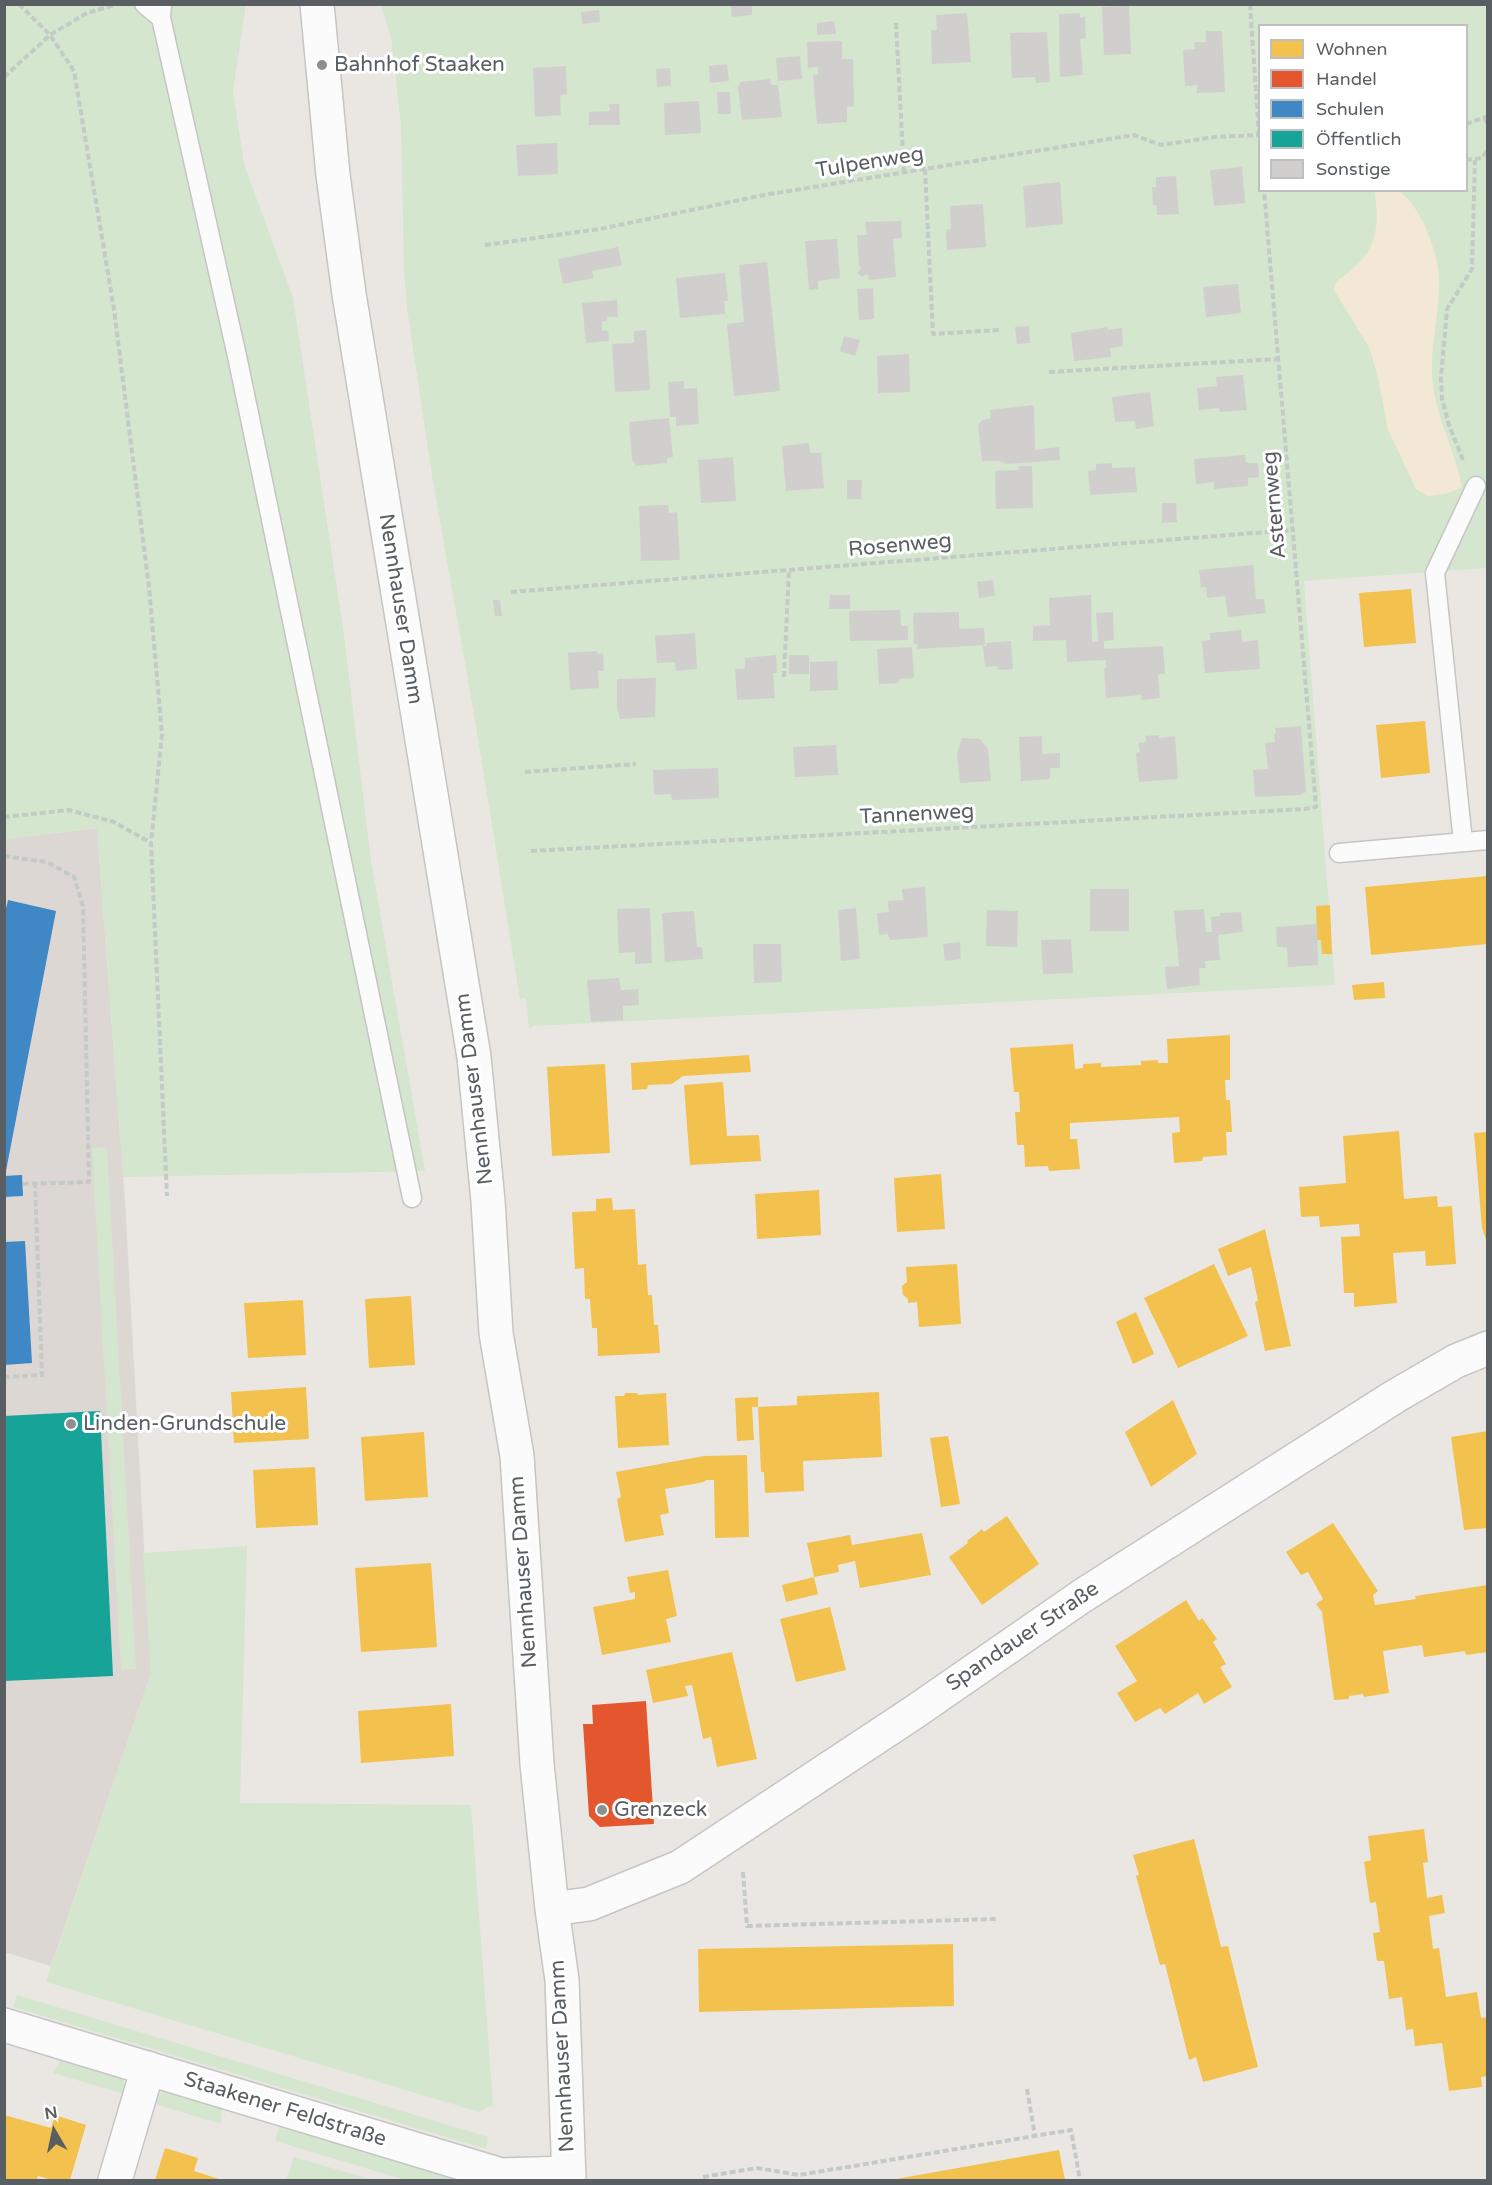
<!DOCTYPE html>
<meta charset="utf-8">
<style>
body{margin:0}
#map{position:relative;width:1492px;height:2185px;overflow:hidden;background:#eae7e3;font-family:"Varela Round",sans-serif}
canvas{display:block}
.frame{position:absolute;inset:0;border:6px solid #595e62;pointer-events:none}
.legend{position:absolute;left:1258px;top:24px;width:210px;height:168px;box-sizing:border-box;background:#fff;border:2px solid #bdbfc0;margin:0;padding:8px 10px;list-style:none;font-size:18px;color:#595e62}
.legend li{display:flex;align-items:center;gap:12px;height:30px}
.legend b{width:30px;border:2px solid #bdbfc0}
.north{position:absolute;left:24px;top:2101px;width:60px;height:60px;-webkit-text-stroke:4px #fff;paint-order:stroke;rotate:351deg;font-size:16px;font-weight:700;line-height:24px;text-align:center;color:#595e62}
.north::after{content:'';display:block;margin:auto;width:21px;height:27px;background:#595e62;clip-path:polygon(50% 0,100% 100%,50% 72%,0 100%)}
</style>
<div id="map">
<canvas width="1492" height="2185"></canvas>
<div class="frame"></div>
<ul class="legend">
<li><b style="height:16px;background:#f2c14e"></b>Wohnen</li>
<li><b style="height:16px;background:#e4572e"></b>Handel</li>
<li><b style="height:16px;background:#3f88c5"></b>Schulen</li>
<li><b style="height:16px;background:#17a398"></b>Öffentlich</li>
<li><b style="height:16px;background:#d1cfcd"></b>Sonstige</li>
</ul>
<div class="north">N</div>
</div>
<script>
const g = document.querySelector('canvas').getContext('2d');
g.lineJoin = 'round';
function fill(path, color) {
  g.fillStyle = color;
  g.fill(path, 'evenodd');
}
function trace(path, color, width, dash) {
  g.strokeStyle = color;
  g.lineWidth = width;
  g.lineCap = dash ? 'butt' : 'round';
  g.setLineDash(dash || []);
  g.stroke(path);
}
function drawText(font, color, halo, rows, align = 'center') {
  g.font = font + ' "Varela Round",sans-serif';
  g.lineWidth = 6;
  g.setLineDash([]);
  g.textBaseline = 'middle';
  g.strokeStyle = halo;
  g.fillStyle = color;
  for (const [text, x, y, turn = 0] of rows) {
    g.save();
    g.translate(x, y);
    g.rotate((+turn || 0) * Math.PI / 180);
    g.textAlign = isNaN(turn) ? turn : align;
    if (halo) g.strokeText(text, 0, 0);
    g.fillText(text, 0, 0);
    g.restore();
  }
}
const education = new Path2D(`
 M97,828L125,1201L151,1673L51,1966L4,1952V839Z`);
const green = new Path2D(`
 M4,5H246L233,91L244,164L293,298L344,635L371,861L425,1171L123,1177L97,828L5,839Z
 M381,5H1487V568L1304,581L1335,985L534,1026L529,1029L526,998L520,999L475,720L432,476L407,308L404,271L401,125L391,37ZM1260,26H1466V190H1260Z
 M107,1147L136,1669L121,1670L92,1148Z
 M247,1546L240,1803L471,1805L493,2105L479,2112L46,1982L151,1673L143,1553Z
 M17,1995L488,2137L486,2149L13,2007Z
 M62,2058L124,2077V2094L53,2073Z
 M163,2089L222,2106L221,2124L155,2104Z
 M280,2124L466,2180H405L275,2141Z
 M294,2157L373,2180H286Z`);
const sand = new Path2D(`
 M1378,190L1399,191C1414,203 1423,219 1429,236C1432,246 1437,257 1438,267C1443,306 1428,346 1433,386C1438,421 1455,452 1462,487L1449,493L1428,496L1416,489L1388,430L1378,378L1370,349L1334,290C1337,278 1339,280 1348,273C1378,249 1379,227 1375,192Z`);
const homes = new Path2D(`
 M1411,589L1416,643L1364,647L1359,593Z
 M1425,721L1430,773L1381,778L1376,725Z
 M1488,876V944L1371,955L1365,887Z
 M1330,905L1332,954H1322L1321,940H1317L1316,906Z
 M1384,982L1385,998L1354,1000L1352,985Z
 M1230,1035V1080H1225L1226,1100H1230L1232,1132H1226L1227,1155L1203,1157L1202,1161L1174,1163L1172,1133L1180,1132L1179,1117L1070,1123V1139H1077L1080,1169L1049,1171L1048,1166L1025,1167L1024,1145H1017L1015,1112H1020L1019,1092H1014L1010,1048L1073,1044L1075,1069L1083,1068V1064L1101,1063V1067L1141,1065V1061L1158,1060V1063H1168L1167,1039Z
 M749,1055L751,1072L683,1076L672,1084L648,1085L647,1089L632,1090L631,1063Z
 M605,1064L610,1153L552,1156L547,1067Z
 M723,1082L727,1136L759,1135L761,1161L690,1165L684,1085Z
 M1399,1131L1404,1199L1437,1196L1438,1207L1452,1206L1456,1264L1426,1266L1425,1251L1393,1253L1397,1303L1354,1307V1293H1344L1341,1237L1360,1236L1359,1224L1320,1227L1319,1216L1301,1217L1299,1187L1346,1183L1343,1136Z
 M1488,1132V1243H1487L1482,1228L1474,1133Z
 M941,1174L945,1229L897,1232L894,1178Z
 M819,1190L821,1235L757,1239L755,1194Z
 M612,1198L613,1210L635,1209L638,1265L646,1264L648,1295H652L654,1325H658L660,1353L598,1356L597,1328H592L590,1299H585L584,1268L575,1269L572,1212L596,1211V1199Z
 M1265,1229L1291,1346L1265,1351L1255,1302L1258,1301L1251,1267L1228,1276L1218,1249Z
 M957,1264L961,1324L919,1327L917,1302L908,1303V1299L903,1295L902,1286L907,1282L906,1267Z
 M1214,1264L1248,1336L1178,1368L1144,1298Z
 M411,1296L415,1365L369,1368L365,1299Z
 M303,1300L306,1355L248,1358L244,1303Z
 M1136,1312L1154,1354L1133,1364L1116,1322Z
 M306,1387L309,1439L234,1443L231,1392Z
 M879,1392L882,1457L803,1461L804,1491L765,1493L764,1472H761L758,1407L797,1405V1396Z
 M625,1393H637L638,1395L666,1393L669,1445L618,1448L615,1396H624Z
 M758,1397V1407H752L754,1440L737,1441L735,1398Z
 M1173,1400L1197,1454L1151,1487L1125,1432Z
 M1488,1431V1528L1464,1530L1451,1437Z
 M424,1432L428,1497L365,1501L361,1437Z
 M948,1436L960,1504L941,1507L930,1438Z
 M747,1455L749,1537L715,1538L714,1480H706V1481L699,1483L665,1489L669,1513L660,1515L664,1535L625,1542L617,1499L621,1497L616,1472L704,1456Z
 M315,1467L318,1525L256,1528L253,1470Z
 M1007,1516L1039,1564L982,1605L949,1557L968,1543L967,1541L982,1529L984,1532Z
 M1333,1523L1378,1591L1373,1595L1375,1605L1416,1599L1415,1596L1488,1585V1652L1466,1655L1465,1651L1424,1657L1422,1645L1383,1651L1389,1693L1364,1697L1363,1694L1349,1696V1699L1334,1700L1322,1612L1316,1604L1323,1599L1308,1572L1301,1575L1286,1552Z
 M922,1533L931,1575L860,1588L855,1561L838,1565L839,1572L814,1577L807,1543L850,1535L852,1545Z
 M431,1563L437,1647L361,1652L355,1568Z
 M668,1570L677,1616L666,1619L671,1642L602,1655L593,1607L635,1599V1592L630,1593L627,1577Z
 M814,1577L818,1594L786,1602L782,1585Z
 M1186,1600L1199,1621L1202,1618L1217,1639L1213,1642L1226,1664L1220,1667L1232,1687L1204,1704L1198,1693L1165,1714L1160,1708L1135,1722L1117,1693L1137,1681L1115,1646Z
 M830,1607L846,1670L796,1682L780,1619Z
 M732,1652L757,1759L717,1767L711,1737L703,1739L692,1685L685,1686L688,1696L653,1703L646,1670Z
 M451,1704L454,1756L361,1763L358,1711Z
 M1424,1829L1428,1862L1423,1863L1427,1898L1442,1895L1445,1913L1429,1916L1433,1949L1439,1948L1446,1997L1477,1992L1481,2018L1488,2017V2076L1481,2077L1482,2087L1449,2091L1442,2043L1415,2046L1413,2029L1406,2030L1402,1997L1389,1999L1384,1961H1377L1373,1933L1380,1932L1376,1902L1370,1903L1364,1862L1371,1860L1368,1836Z
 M1194,1839L1221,1947L1228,1946L1258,2067L1203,2082L1196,2057L1189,2060L1165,1964L1160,1965L1136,1876L1139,1875L1133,1855Z
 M953,1944L954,2006L699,2012L698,1949Z
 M4,2115L51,2128L55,2115L86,2125L70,2180H52L38,2176L37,2180H4Z
 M165,2148L198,2158L194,2171L222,2180H155Z
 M1059,2150L1065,2180H896V2179Z`);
const shops = new Path2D(`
 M646,1701L654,1824L600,1827L589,1816L583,1724H593L592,1705Z`);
const schools = new Path2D(`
 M8,900L56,911L6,1171L4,917Z
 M22,1175L23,1196L4,1197V1176Z
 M25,1241L32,1363L4,1365V1242Z`);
const public = new Path2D(`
 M100,1411L113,1676L4,1681V1416Z`);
const building = new Path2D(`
 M731,4H752V15L732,17Z
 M1129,5L1131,54L1104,55L1102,7Z
 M599,10L600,22L582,24L581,12Z
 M967,13L971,62L932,64L931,30H937L936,15Z
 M1080,13V18L1085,17L1086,38L1080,39L1083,75L1060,77L1059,14Z
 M834,21L836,34L817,35V23Z
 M1206,31H1222L1225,92L1197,93V85L1185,86L1183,50L1195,49L1194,42H1206Z
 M1047,32L1050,82L1036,83L1035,77L1012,78L1010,33Z
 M842,41V59H853L854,106L847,107V122L817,124L813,75L818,74V67L808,68L807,42Z
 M800,56L802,79L778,81L776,58Z
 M727,64L729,81L710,83L709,66Z
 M566,66L567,94L560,95L561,115L535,117L533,68Z
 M670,68L671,86L657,87L656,69Z
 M770,79L771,85H778L782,117L742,120L738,88L740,82Z
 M717,92H730L731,114H718Z
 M699,101L701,133L665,135L664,103Z
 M609,104H619L620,125H589V112L610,111Z
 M557,143L558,174L518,176L516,145Z
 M1242,167L1245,203L1214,206L1210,170Z
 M1176,176L1179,214L1157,215L1156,205H1153L1152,187H1156V177Z
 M1060,182L1063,224L1026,228L1023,186Z
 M983,204L986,247L947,250L946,230L951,229L950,206Z
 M901,221L902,238L893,239L896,277L869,280L867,274L862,277L857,273L861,268L859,266L857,235H867L865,222Z
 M837,239L840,278L818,281V289L809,290L805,241Z
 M618,247L622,265L592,271L594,278L563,284L558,259Z
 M767,262L780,391L734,396L727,324L744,322L739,265Z
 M725,273L728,301H724L725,314L680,318L676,278Z
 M1238,284L1241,313L1206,317L1203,287Z
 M873,288L874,319L859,320L857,289Z
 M617,300L618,317H607V321L602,322V331L608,330L609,341L586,343L582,303Z
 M1029,326L1030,343L1017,344L1015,327Z
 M1107,327L1108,330L1122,328L1123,346L1110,348L1111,357L1074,361L1071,333Z
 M646,330L650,390L615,392L612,344L634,343V331Z
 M844,336L860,340L855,356L840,351Z
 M909,354L910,392L878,393L877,356Z
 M1243,375L1247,410L1220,412L1219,408L1199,410L1197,388L1217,386L1216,377Z
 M684,381V389L697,388L699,424L676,426V417H670L668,382Z
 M1150,392L1154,426L1136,429L1135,421L1115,422L1112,397Z
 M1034,405L1035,450L1059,447L1060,460L1007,464L999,461H982L978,426L982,420L991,418L990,410Z
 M669,418L673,457L667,458V463L636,466L632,459L629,422Z
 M809,443L810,453H821L824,488L786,491L782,446Z
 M1245,455L1246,463H1258L1259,477L1248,478V486L1214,489V482L1196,484L1194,459Z
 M733,457L736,501L701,503L698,460Z
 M1112,463V468L1135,467L1137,492L1090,495L1088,471L1096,470V464Z
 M1018,466H1032L1033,508L996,509L995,471L1019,470Z
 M847,480H862L861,499H847Z
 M1162,503H1176L1177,522L1162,523Z
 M668,505L669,513L677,512L680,560L641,561L639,506Z
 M1253,565L1256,599H1264L1266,613L1228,617L1225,596L1207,598L1206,587L1201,588L1199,570Z
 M993,580L995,596L979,598L977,582Z
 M830,595H850V609H829Z
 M1091,595L1092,642L1098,641L1096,613L1113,612L1114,640L1104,641V649L1163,646L1165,674H1158L1160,698L1142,700L1141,695L1106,698L1104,669L1106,668V660L1067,662L1066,640L1033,641V626L1050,625L1049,598Z
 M493,600H500L502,616H495Z
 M900,610L901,626H908V640L850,641L849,611Z
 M959,612V629L984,628L985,645L918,649L917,644H914L913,613Z
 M1241,630L1242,642L1258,640L1260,669L1205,673L1202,641L1210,640V633Z
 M695,633L697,669L676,671L675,662L657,663L655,636Z
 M1011,641L1013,669L998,670L997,666L985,667L983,646H986V643Z
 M912,647L914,678L899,679L898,683L879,684L877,649Z
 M597,651L598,654L603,653L604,671H598L599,688L570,690L568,653Z
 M776,655L777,673H773L775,698L737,700L735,669H745V658Z
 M789,655H809V674H789Z
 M837,661L838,690L810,691V662Z
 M656,678L655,717L620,719L617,708V679Z
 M1301,726L1306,792L1300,795L1255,797L1253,770L1268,769L1265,743L1275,742L1274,734H1276L1275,728Z
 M1159,735V738L1175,736L1178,779L1139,782L1136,753L1140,752L1138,743L1146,742L1145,736Z
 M1042,736V754L1060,753V768H1050V779L1021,781L1019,737Z
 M962,738L980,739L988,749L991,781L960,783L957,754Z
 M836,745L838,775L795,777L793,747Z
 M718,768L719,798L672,800L671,794L654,795L653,770Z
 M925,887L928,937L890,940L888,934L879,935L877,913L889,912L888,901L903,900L902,889Z
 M1090,889H1129V931H1090Z
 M650,908L652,963L635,964V952L619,953L617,909Z
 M856,908L860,959L841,961L838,910Z
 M1204,909L1206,932H1212L1211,917L1220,916V913L1241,912L1243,932L1218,935L1220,960L1205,961L1206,968H1199L1200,985L1167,989L1165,967L1179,966L1174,911Z
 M987,910L1018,911L1017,947L986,946Z
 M694,911L697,947H702L703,959L665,962L662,913Z
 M1317,924L1318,965L1288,967L1287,947H1277L1276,927Z
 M1071,939L1073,973L1043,974L1041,940Z
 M960,942L961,959L945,961L943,944Z
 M753,944H781L782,982L754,983Z
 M619,978L621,990L638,989L639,1005L623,1006V1020L591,1022L587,980Z`);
const path = new Path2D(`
 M19,4L50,35L74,71L114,309L149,587L162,734L151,843L167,1196
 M1250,4L1259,135
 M896,23L904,173
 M4,77L50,35L87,13L115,5
 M1484,118L1488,124
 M1466,124L1488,116
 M1466,160L1482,158L1488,150
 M925,169L933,334L999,330
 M485,245L600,229L764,195L1134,135L1161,145L1215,137L1260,135
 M1049,372L1278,359
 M1463,460L1449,425L1442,399L1441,378L1447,309L1472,269L1475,160
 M511,592L1292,530
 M784,677L789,570
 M525,772L636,764
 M4,817L69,810L114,822L151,843
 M531,851L1305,809L1316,807L1264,190
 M4,856L47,862L74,877L83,906L89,1182L23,1184
 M4,1377L42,1375L35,1184
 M743,1872L747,1926L996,1919
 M1027,2089L1035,2136
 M703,2177L757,2168L799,2175L1071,2130L1080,2180`);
const lane = new Path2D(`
 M144,4L161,18
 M162,4L161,18L237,356L412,1198
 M1463,842L1435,573L1476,486
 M1339,853L1488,840`);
const street = new Path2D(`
 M317,4L333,175L349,294L474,1057L488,1201L496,1333L517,1456L537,1764L552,1909L562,1980L569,2180
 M552,1909L589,1904L680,1867L913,1713L1082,1596L1394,1397L1456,1361L1488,1348
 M4,2025L501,2175L569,2173
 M115,2180L148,2068`);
const markers = [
 [322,65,6,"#8c8e8f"],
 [71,1424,6,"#8c8e8f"],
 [602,1810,6,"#8c8e8f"]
];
const poiNames = [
 ["Bahnhof Staaken",334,65],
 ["Linden-Grundschule",83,1424],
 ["Grenzeck",614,1810]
];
const streetNames = [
 ["Tulpenweg",870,163,-9],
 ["Asternweg",1275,505,-95],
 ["Rosenweg",900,546,-5],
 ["Nennhauser Damm",400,609,81],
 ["Tannenweg",917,815,-3],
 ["Nennhauser Damm",475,1089,-97],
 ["Nennhauser Damm",524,1572,-94],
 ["Spandauer Straße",1023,1637,-34],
 ["Nennhauser Damm",563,2056,-93],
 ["Staakener Feldstraße",285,2110,17]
];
fill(education, '#dcd7d2');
fill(green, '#d4e6cd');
fill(sand, '#f3e8d6');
fill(homes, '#f2c14e');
fill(shops, '#e4572e');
fill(schools, '#3f88c5');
fill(public, '#17a398');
fill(building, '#d1cfcd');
trace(lane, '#c5c5c4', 21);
trace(street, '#c5c5c4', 36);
trace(path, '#c4cac6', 4, [6, 3]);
trace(lane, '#fcfbfb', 18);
trace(street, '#fcfbfb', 33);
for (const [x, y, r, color] of markers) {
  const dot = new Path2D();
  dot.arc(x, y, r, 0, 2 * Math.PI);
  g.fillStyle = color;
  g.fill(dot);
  trace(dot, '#fff', 2);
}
drawText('21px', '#595e62', '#fff', poiNames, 'left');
drawText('21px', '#595e62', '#fff', streetNames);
</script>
